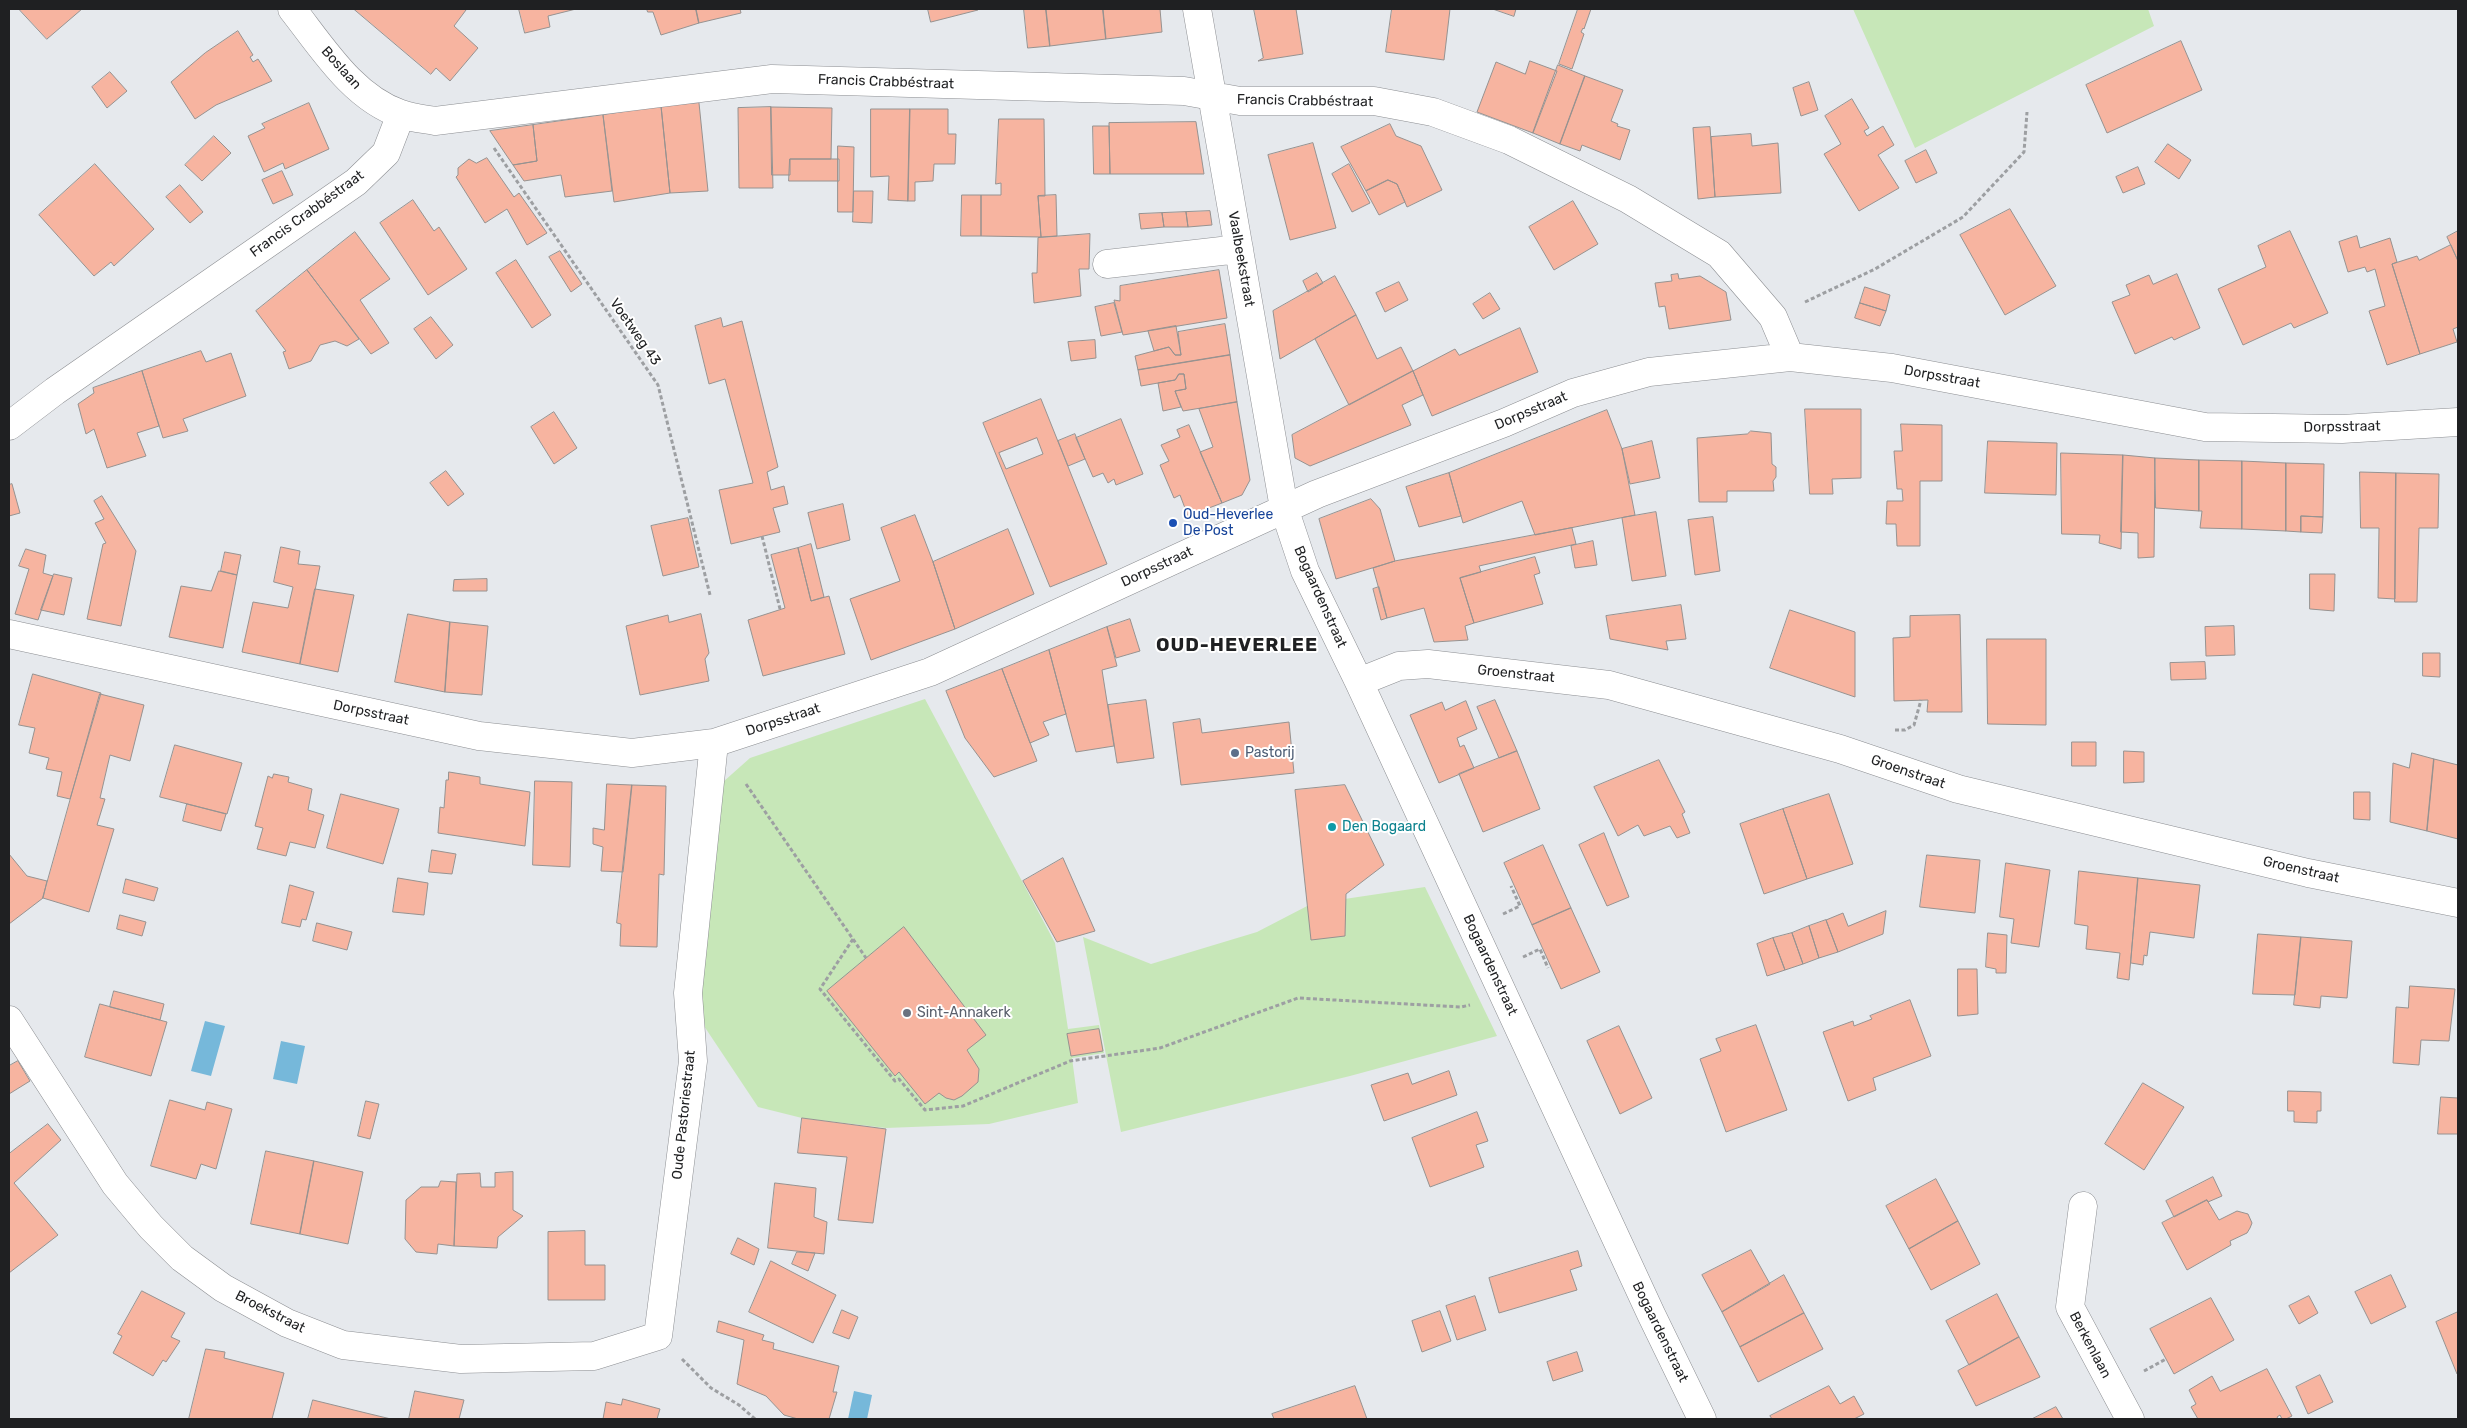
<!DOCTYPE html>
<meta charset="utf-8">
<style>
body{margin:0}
#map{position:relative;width:2467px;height:1428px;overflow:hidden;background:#e6e9ed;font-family:Rubik,sans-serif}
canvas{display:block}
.frame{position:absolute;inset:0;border:10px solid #1f2022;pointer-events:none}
</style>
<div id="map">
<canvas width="2467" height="1428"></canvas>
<div class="frame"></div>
</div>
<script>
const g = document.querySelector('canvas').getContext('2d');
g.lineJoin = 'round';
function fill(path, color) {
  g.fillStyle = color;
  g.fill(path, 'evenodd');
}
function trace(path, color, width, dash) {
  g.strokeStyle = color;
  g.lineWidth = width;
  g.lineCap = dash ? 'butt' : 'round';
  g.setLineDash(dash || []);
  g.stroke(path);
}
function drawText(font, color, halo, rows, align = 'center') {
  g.font = font + ' Rubik,sans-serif';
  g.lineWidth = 4;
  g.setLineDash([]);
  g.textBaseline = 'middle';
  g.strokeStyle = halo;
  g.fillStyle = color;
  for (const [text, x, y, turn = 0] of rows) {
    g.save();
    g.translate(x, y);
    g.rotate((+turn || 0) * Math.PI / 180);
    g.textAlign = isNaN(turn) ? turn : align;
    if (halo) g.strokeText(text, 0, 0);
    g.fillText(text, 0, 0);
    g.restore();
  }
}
const green = new Path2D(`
 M1853,9H2148L2154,26L1915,148Z
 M925,699L1055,943L1068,1029L1099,1025L1104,1053L1072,1058L1078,1103L989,1124L886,1128L802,1118L758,1107L694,1011L723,782L750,758Z
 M1425,887L1497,1036L1350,1076L1121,1132L1083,937L1151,964L1257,932L1311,904Z`);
const water = new Path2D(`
 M205,1021L225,1026L211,1076L191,1071Z
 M281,1041L305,1046L297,1084L273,1079Z
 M854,1391L872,1395L867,1419H848Z`);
const building = new Path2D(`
 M19,9H82L47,39Z
 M354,9H465L466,10L454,26L478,48L450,81L436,68L431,74Z
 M519,9H576L548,16L550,27L525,33Z
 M647,9H696L699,23L661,35L653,12H648Z
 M696,9H740L741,13L699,23Z
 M928,9H978V10L931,22Z
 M1024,9H1046L1050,46L1028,48Z
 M1046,9H1103L1106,39L1050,46Z
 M1103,9H1160L1162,32L1106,39Z
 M1254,9H1296L1303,54L1258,61L1263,58Z
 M1392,9H1450L1444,60L1386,52Z
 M1493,9H1516L1514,16Z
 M1578,9H1591L1584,29L1583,28L1581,32L1584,34L1572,69L1559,64Z
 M238,31L253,55L250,57L253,62L258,59L272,81L216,105L195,119L171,82L205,53Z
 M2181,41L2202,90L2107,133L2086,85Z
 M1530,61L1557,71L1533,133L1477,112L1496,62L1525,74Z
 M1558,65L1585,76L1560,144L1533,133Z
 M110,72L127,91L107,108L92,87Z
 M1585,76L1623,90L1611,121L1618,124L1617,126L1630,130L1620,160L1582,145L1580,151L1560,144Z
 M1809,82L1818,110L1801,116L1793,88Z
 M1852,99L1869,128L1864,131L1867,136L1883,126L1894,145L1878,155L1899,188L1859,211L1824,154L1841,144L1825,116Z
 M309,103L329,149L285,169L283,163L264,172L248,136L265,128L262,124Z
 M699,103L708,191L670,193L661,106Z
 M661,106L670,193L614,202L603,115Z
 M771,107L832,108L831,159H790V175H772Z
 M771,107L773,188H739L738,108Z
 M871,109H910L908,201L888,200L889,176L871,177Z
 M910,109H948V134H956L955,164H934L933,181L915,182V201H908Z
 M603,115L612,191L565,197L561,175L524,181L513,165L537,161L533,125Z
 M999,119H1044L1045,196H1038L1041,237L981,236V195H1001V183L996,184Z
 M1196,122L1204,174H1110L1109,123Z
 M1390,124L1396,136L1421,146L1442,190L1407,207L1397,184L1388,180L1366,191L1341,147Z
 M533,125L537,161L513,165L490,131Z
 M1093,126H1109L1110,174H1094Z
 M1710,127L1715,197L1698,199L1693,128Z
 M1751,134L1752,146L1778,143L1781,193L1715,197L1711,137Z
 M214,136L231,153L202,181L185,165Z
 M1313,143L1336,228L1290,240L1268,155Z
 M2168,144L2191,160L2179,179L2155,162Z
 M838,146L854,147L853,212H838Z
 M1926,150L1937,173L1916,183L1905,161Z
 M487,158L514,197L519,193L547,233L527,245L507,209L485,223L456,177L458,175V168L469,159L476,163Z
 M790,159H839V181H789Z
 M95,164L154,229L114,266L111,262L94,276L39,215Z
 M1349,164L1370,203L1352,212L1332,174Z
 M2138,167L2145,184L2123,193L2116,177Z
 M282,171L293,195L273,204L262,180Z
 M1388,180L1397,184L1405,202L1379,215L1366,191Z
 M180,185L203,212L190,223L166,197Z
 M854,191H873L872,223L853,222Z
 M962,195H981V236H961Z
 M1056,195L1057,236L1041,237L1038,196Z
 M413,200L434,231L439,227L467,269L428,295L380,223Z
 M1573,201L1598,244L1554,270L1529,227Z
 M2010,209L2056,286L2005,315L1960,235Z
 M1210,211L1212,225L1188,227L1186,212Z
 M1186,212L1188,227H1164L1162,213Z
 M1162,213L1164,227L1141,229L1139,214Z
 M2290,231L2328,313L2294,328L2291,323L2243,345L2218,289L2266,267L2258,246Z
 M2458,231V261L2447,237Z
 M355,232L390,279L360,300L389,343L371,354L307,270Z
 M1090,234L1089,269H1079L1081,296L1034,303L1032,273H1037L1038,238Z
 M2357,236L2360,248L2390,238L2397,262L2392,264L2420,354L2387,365L2369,311L2385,306L2375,269L2367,272L2365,267L2348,272L2339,242Z
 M2451,245L2458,261V327L2453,329L2457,342L2420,354L2392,264L2417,256L2419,260Z
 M560,251L582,284L571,292L549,257Z
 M516,260L551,315L532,328L496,273Z
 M307,270L359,339L347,346L335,341L320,345L311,361L289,369L283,352L286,351L256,311Z
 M1219,270L1227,318L1123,335L1114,300L1120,301V286Z
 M1317,273L1323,283L1308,292L1303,281Z
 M1678,274L1679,279L1700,276L1726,292L1731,320L1669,329L1665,306L1659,307L1655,283L1672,281L1671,275Z
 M2177,274L2200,328L2174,340L2172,337L2135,354L2112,302L2130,295L2126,285L2149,275L2153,284Z
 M1335,276L1356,315L1280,359L1273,311Z
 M1399,282L1408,300L1385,312L1376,293Z
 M1865,287L1890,295L1886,311L1860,303Z
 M1490,293L1500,309L1483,319L1473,304Z
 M1114,303L1122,332L1101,336L1095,307Z
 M1860,303L1886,311L1880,326L1855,318Z
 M1356,315L1377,359L1401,347L1413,371L1349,405L1315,339Z
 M431,317L453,345L436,359L414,329Z
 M721,318L723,327L742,321L778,467L767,472L771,490L784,486L788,504L773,508L780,532L731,544L719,490L753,483L725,379L709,384L695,326Z
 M1225,324L1230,355L1138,370L1135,356L1169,347L1175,355H1181L1178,332Z
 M1176,326L1181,355H1175L1169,347L1154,351L1148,331Z
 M1520,328L1538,372L1432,416L1413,371L1455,349L1459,355Z
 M1095,340L1096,358L1071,361L1068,342Z
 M201,351L206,362L231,353L246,396L183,419L188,431L163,438L142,371Z
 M1230,355L1237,402L1183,411L1175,391L1186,389L1184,374H1179L1175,380L1141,386L1138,370Z
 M142,371L159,426L137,433L146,456L107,468L94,429L86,434L78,404L94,393L93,388Z
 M1413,371L1423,395L1402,405L1411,425L1310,466L1295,458L1292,435Z
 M1179,374H1184L1186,389L1175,391L1181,407L1163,411L1158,383L1175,380Z
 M1041,399L1107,564L1050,587L983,423ZM1037,438L1043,454L1006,469L999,453Z
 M1237,402L1250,480L1242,495L1222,503L1200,452L1213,447L1199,409Z
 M1805,409H1861V478L1832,479L1833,494H1810Z
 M1607,410L1622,449L1635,515L1535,535L1522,501L1463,523L1449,473Z
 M554,412L577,448L554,464L531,427Z
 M1121,419L1143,474L1116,485L1114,479L1108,483L1103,473L1093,477L1076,438Z
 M1901,424L1942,425V481H1920V546H1897L1896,524H1886L1887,501H1903L1902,489H1897L1894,451H1902Z
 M1189,425L1222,503L1188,516L1180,495L1174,498L1160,465L1169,461L1161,445L1180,437L1177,430Z
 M1751,431L1771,433L1772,464L1776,467V477L1773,481L1774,491H1727V502H1699L1697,438L1747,434Z
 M1075,434L1085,459L1068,466L1058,441Z
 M1652,441L1660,478L1630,484L1622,449Z
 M1988,441L2057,443L2056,495L1985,493Z
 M2061,453L2123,455L2121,549L2099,543L2100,535L2062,534Z
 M2123,455L2155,458L2154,557L2138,558V533L2121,532Z
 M2155,458L2199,460V511L2156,508Z
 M2199,460L2242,461V529L2200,528L2202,511H2199Z
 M2242,461L2286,463V531L2242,529Z
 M2286,463L2324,464L2323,517L2301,516V532L2286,531Z
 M446,471L464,494L448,506L430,483Z
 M2360,472L2396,473L2395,599L2378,598L2379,528H2361Z
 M1449,473L1461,516L1419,527L1406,487Z
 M2396,473L2439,474L2438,528H2419L2417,602H2395Z
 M12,484L20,513L9,516V485Z
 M102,496L136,551L121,626L87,619L103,544L106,543L95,523L104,519L94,501Z
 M1371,499L1380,509L1395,561L1336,579L1319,519Z
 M843,504L850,540L817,549L808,513Z
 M1656,512L1666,576L1632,581L1622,518Z
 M915,515L933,562L955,629L871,660L850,599L900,581L881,528Z
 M2301,516L2323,517L2322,533L2301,532Z
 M1713,517L1720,571L1695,575L1688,520Z
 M688,518L699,567L663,576L651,526Z
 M1572,528L1576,544L1479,566L1481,572L1460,578L1474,623L1465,626L1468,640L1434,642L1424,608L1387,618L1373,568L1395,561Z
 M1008,529L1034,594L955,629L933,562Z
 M1593,541L1597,565L1575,568L1571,546Z
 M811,544L824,597L811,601L798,548Z
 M281,547L300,551L298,564L320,566L300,664L242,652L253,602L288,608L293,587L274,582Z
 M798,548L811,601L829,596L845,654L763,676L748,620L785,608L771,555Z
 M26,549L46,555L43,573L53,576L38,620L15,614L29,569L19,566Z
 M225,552L241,555L237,575L221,571Z
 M1535,557L1540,573L1534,575L1543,604L1474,623L1460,578Z
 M219,571L237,575L223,648L169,637L181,586L211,591Z
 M54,574L72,578L64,615L41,610Z
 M2310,574H2335L2334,611L2310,609Z
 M487,579V591H453L454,580Z
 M1379,587L1387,618L1381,620L1373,589Z
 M315,589L354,595L338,672L300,664Z
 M1681,605L1686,639L1666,641L1668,650L1610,639L1606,616Z
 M1790,610L1855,632V697L1770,668Z
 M408,614L450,622L445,692L395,682Z
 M701,614L709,653L705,659L709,681L640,695L626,626L668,615L669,622Z
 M1960,615L1962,712H1927L1928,700L1894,701L1893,638L1910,637V616Z
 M1130,619L1140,651L1116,658L1107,627Z
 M450,622L488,626L482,695L445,692Z
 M2234,626L2235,655L2206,656L2205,627Z
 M1107,627L1117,666L1102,670L1114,746L1076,752L1049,650Z
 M1987,639H2046V725L1988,724Z
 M1049,650L1066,714L1043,722L1049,735L1030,743L1002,669Z
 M2423,653H2440V677L2423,676Z
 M2205,662L2206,679L2171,680L2170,663Z
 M1002,669L1037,761L994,777L965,738L946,691Z
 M33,674L101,693L70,799L57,796L62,772L46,769L49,758L29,753L35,728L19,725Z
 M100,694L144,705L130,761L110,755L100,798L105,799L97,825L114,829L89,912L43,898Z
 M1146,700L1154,758L1117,763L1108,705Z
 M1495,700L1517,751L1499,758L1477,707Z
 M1466,701L1477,729L1457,738L1460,747L1464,745L1474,768L1439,783L1410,715L1442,702L1445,710Z
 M1200,719L1202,733L1289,722L1294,773L1181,785L1173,723Z
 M2072,742H2096V766H2072Z
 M175,745L242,763L227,814L160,797Z
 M1517,751L1540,809L1483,832L1459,774Z
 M2124,751L2144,752V782L2124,783Z
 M2412,753L2434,759L2427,831L2390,822L2393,763L2409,768Z
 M2434,759L2458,765V839L2427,831Z
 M1659,760L1685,812L1682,814L1690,833L1677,838L1670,826L1644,836L1638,825L1618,836L1594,787Z
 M449,772L480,777V784L530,792L525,846L438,833L440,807L444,808L446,780H448Z
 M274,774L289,777L288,782L312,789L308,810L324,815L315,848L290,842L286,856L257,849L263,828L255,826L268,776L272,778Z
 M535,781L572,782L570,867L533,865Z
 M607,784L632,785L623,872L601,871L603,847L593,844V828L604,830Z
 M632,785L666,786L664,875L659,874L657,947L620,946L621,924L617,923Z
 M1345,785L1384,865L1346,894L1345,936L1311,940L1295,790Z
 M2354,792H2370V820L2354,819Z
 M341,794L399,809L383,864L327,848Z
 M1829,794L1853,864L1807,879L1783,809Z
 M187,804L226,814L221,831L183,821Z
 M1783,809L1807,879L1764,894L1740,824Z
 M1604,833L1629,897L1607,906L1579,845Z
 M1543,845L1571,908L1532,925L1504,863Z
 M432,850L456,854L452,874L429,872Z
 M9,854L27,876L47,881L43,898L9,924Z
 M1927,855L1980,860L1975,913L1920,907Z
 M1063,858L1095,931L1057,942L1023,881Z
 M2006,863L2050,870L2039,947L2011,943L2014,919L2000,917Z
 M2079,871L2138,878L2129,980L2117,978L2120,953L2086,949L2088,926L2075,924Z
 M398,878L428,883L424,915L393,912Z
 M2138,878L2200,885L2194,938L2150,932L2147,956L2144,955L2143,965L2131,963Z
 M126,879L158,888L154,901L123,893Z
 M290,885L314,892L306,920L302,919L300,927L282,923Z
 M1571,908L1600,972L1561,989L1532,925Z
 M1886,911L1883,934L1838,952L1826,920L1843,913L1848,926Z
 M120,915L146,922L142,936L117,929Z
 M1826,920L1838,952L1819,958L1809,926Z
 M317,923L352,932L347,950L313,941Z
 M1809,926L1819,958L1803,964L1792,933Z
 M904,927L986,1035L967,1050L979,1069L978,1082L962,1096L954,1100L946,1098L939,1093L925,1104L899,1072L895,1076L827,991Z
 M1792,933L1803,964L1785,970L1773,938Z
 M1988,933L2007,935L2006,973H1996V969L1986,967Z
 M2258,934L2301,937L2295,995L2253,994Z
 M2301,937L2352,941L2347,998L2321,996L2320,1008L2294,1005Z
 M1773,938L1785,970L1767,976L1757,944Z
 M1958,969H1977L1978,1014L1958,1016Z
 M2410,986L2455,989L2449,1041L2421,1040L2419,1065L2393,1063L2396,1007L2408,1008Z
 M114,991L164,1004L160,1020L110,1007Z
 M1910,1000L1931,1056L1873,1078L1876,1090L1848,1101L1823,1032L1853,1021L1854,1026L1872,1019L1870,1016Z
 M100,1004L167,1022L151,1076L85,1057Z
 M1756,1025L1787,1110L1726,1132L1700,1059L1721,1051L1716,1039Z
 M1619,1026L1652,1098L1620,1114L1587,1041Z
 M1099,1029L1103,1051L1071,1056L1067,1034Z
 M18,1061L30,1081L9,1094V1066Z
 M1449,1071L1457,1095L1384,1121L1371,1085L1408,1073L1412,1084Z
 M2143,1083L2184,1107L2144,1170L2105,1144Z
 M2288,1091L2321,1092V1111H2317V1123L2294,1122V1111H2288Z
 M2441,1097L2458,1098V1134H2438Z
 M170,1100L205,1110L207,1102L232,1109L216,1169L201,1164L196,1179L151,1166Z
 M366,1101L379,1104L370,1139L358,1136Z
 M1477,1112L1488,1141L1476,1145L1484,1167L1430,1187L1412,1138Z
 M802,1118L886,1129L873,1223L838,1220L847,1157L798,1153Z
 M48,1124L61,1140L14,1183L58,1235L9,1273V1154Z
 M266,1151L314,1161L300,1234L251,1224Z
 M314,1161L363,1172L348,1244L300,1234Z
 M513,1172V1210L523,1216L498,1237L497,1248L454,1246L457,1174L480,1173L481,1187H495V1173Z
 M2213,1177L2222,1196L2208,1202L2207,1200L2174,1217L2166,1201Z
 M1936,1179L1958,1221L1909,1249L1886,1206Z
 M441,1181L456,1182L454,1246L438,1244L437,1254L416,1252L405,1239L406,1200L421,1187H438Z
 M775,1183L816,1188L814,1217L827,1222L824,1254L768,1248Z
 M2207,1200L2219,1220L2237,1211L2248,1214L2252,1223L2250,1228L2247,1233L2230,1241L2231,1245L2187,1270L2162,1223Z
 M1958,1221L1980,1264L1931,1290L1909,1249Z
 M585,1231V1265H605V1300H548V1232Z
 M738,1238L759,1249L754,1265L731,1254Z
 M1751,1250L1770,1284L1722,1312L1702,1275Z
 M1578,1251L1582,1266L1570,1270L1577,1290L1499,1313L1489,1278Z
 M797,1252L815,1253L808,1271L792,1264Z
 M771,1261L836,1295L813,1343L749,1312Z
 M1784,1275L1804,1313L1740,1347L1722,1312Z
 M2391,1275L2406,1307L2371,1324L2355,1292Z
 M142,1291L185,1313L171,1337L180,1341L166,1362L163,1360L153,1376L113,1353L122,1336L118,1334Z
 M1997,1294L2019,1337L1969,1365L1946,1321Z
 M1475,1296L1486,1330L1457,1340L1446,1306Z
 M2309,1296L2318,1313L2299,1324L2289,1306Z
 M2211,1298L2234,1340L2174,1374L2150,1329Z
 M842,1310L858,1317L849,1339L833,1333Z
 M1440,1311L1451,1341L1422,1352L1412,1321Z
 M2458,1312V1374H2457L2436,1322Z
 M1804,1313L1823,1349L1758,1382L1740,1347Z
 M719,1321L764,1335L762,1340L774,1343L773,1349L839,1366L833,1392H837L829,1419H798L784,1415L766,1396L737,1384L744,1340L717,1332Z
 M2019,1337L2040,1377L1976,1406L1958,1371Z
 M206,1349L225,1352L224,1358L284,1373L272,1419H189Z
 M1577,1352L1583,1371L1553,1381L1547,1362Z
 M2267,1369L2292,1416L2286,1419H2282L2280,1415L2277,1417L2278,1419H2198L2191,1407L2196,1404L2189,1390L2212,1376L2220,1391Z
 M2320,1375L2333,1402L2308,1414L2296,1387Z
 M1355,1386L1367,1419H1274L1272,1414Z
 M1829,1386L1840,1404L1854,1396L1864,1414L1854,1419H1772L1770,1416Z
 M415,1391L464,1400L459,1419H409Z
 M623,1399L660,1409L657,1419H603L606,1402L621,1405Z
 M313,1400L366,1413L391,1419H308Z
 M2056,1407L2063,1419H2032Z`);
const path = new Path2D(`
 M494,148L658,385L710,595
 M1805,302L1875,269L1963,217L2024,152L2027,112
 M762,536L780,609
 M1895,730H1905L1914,725L1921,700
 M746,784L866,958
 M1503,914L1520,906L1511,886
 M853,939L820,989L895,1081L899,1079L925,1110L963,1106L1070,1061L1160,1048L1298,998L1461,1007L1470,1005
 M1523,957L1540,949L1548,968
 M682,1359L711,1388L739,1405L755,1419
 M2144,1371L2166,1359`);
const minor = new Path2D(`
 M292,9C322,47 353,98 401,114C412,118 424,119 435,121L772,79L1184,91L1240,101H1374L1433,112L1509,140L1628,199L1719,254L1773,317L1790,357
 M1197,9L1284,508L1305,571L1359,682L1651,1314L1702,1419
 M1107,264L1239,249
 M9,426L55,391L356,182L386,153L401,114
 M9,634L479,736L632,753L714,743L930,672L1317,494L1504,423L1573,393L1649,372L1790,357L1892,368L2205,427L2342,429L2458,422
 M1359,682L1399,666L1428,664L1609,685L1840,749L1958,789L2308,873L2458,903
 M9,1020L115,1184L151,1227L182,1258L223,1288L287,1323L343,1345L461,1359L594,1356L658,1336L693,1061L688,993L714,743
 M2083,1206L2070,1307L2130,1419`);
const markers = [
 [1173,523,5,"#1a4fb4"],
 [1235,753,5,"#5c6f8a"],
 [1332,827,5,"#0f9aa8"],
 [907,1013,5,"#6b7280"]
];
const streetNames = [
 ["Boslaan",341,68,48],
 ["Francis Crabbéstraat",886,82,2],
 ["Francis Crabbéstraat",1305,101,1],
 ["Francis Crabbéstraat",307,214,-36],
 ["Vaalbeekstraat",1241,259,80],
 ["Voetweg 43",635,332,55],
 ["Dorpsstraat",1942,377,10],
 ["Dorpsstraat",1531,411,-23],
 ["Dorpsstraat",2342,427,-1],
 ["Dorpsstraat",1157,567,-25],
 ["Bogaardenstraat",1320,597,66],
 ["Groenstraat",1516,674,6],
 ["Dorpsstraat",371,713,12],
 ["Dorpsstraat",783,720,-18],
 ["Groenstraat",1908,772,19],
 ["Groenstraat",2301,870,13],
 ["Bogaardenstraat",1490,965,65],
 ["Oude Pastoriestraat",684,1115,-84],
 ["Broekstraat",270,1312,27],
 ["Bogaardenstraat",1660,1332,64],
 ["Berkenlaan",2090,1345,62]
];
const transitNames = [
 ["Oud-Heverlee",1183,515],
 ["De Post",1183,531]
];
const serviceNames = [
 ["Pastorij",1245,753]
];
const cultureNames = [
 ["Den Bogaard",1342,827]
];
const worshipNames = [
 ["Sint-Annakerk",917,1013]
];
const districtNames = [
 ["OUD-HEVERLEE",1237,646]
];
fill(green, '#c7e7b8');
fill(water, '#76b8da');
fill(building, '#f7b4a0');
trace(building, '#969290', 1);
trace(minor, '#8c8e92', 29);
trace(path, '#9d9fa2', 3, [4, 2.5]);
trace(minor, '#fff', 28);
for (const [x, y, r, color] of markers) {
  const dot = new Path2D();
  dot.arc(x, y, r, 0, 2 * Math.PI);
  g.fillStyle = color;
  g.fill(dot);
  trace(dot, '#fff', 2);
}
drawText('14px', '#1f2022', '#fff', streetNames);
drawText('14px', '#164399', '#fff', transitNames, 'left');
drawText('14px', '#4e5e75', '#fff', serviceNames, 'left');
drawText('14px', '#0d838f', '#fff', cultureNames, 'left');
drawText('14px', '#5b616d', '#fff', worshipNames, 'left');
g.letterSpacing = '1px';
drawText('bold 19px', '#1f2022', '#fff', districtNames);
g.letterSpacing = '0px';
</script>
